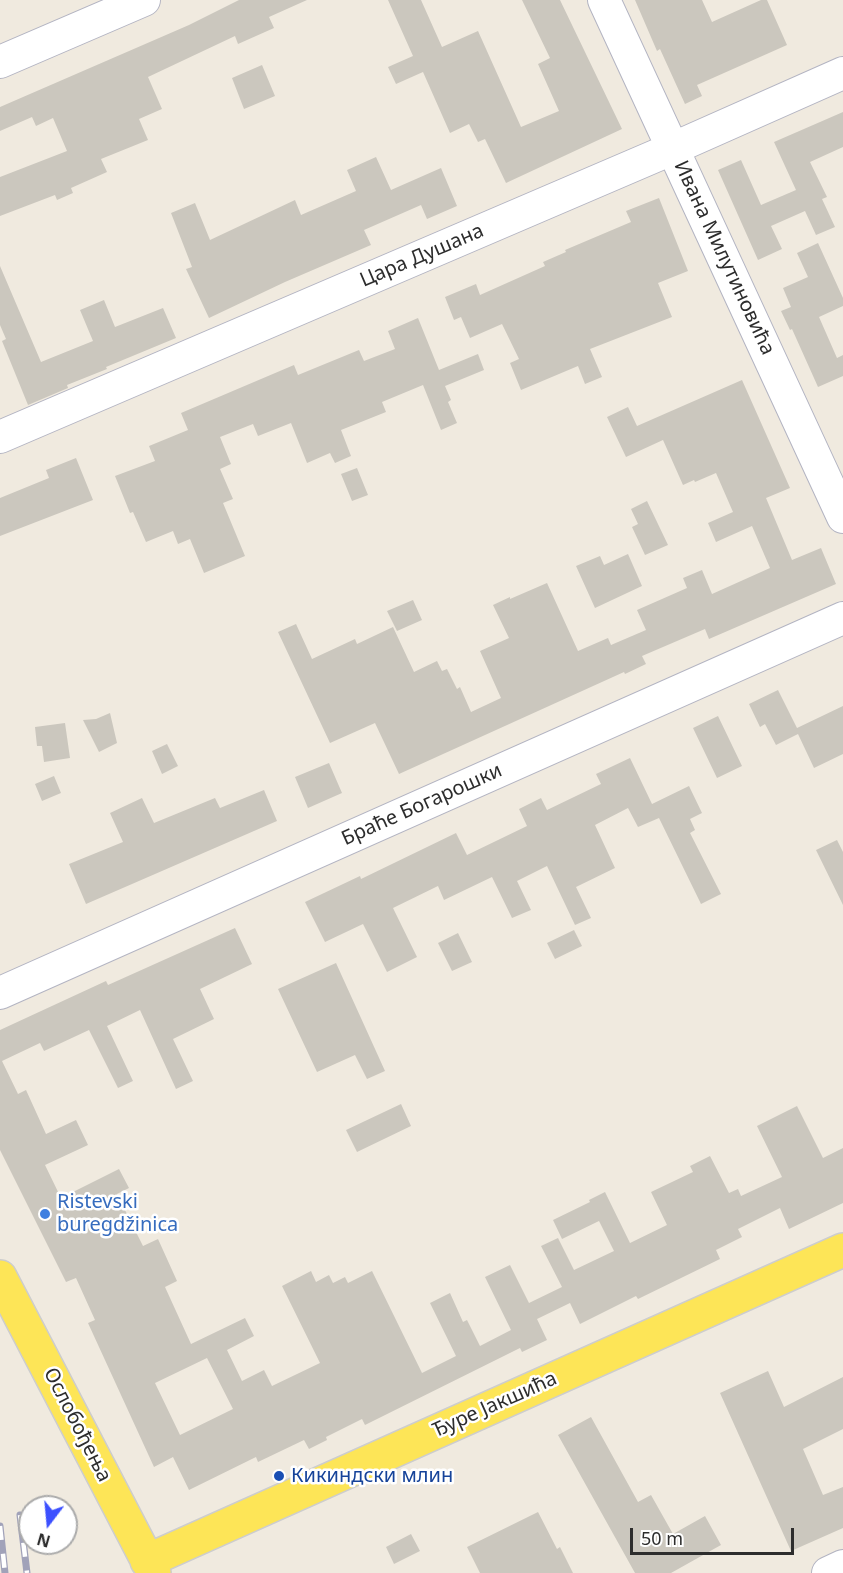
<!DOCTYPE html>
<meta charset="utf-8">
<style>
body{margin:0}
#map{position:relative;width:843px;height:1573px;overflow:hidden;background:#f0eadf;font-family:"Noto Sans",sans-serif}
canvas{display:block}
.north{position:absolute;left:18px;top:1495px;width:60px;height:60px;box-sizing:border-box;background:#fff;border:2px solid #ababab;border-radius:50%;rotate:196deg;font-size:16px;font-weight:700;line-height:24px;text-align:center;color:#2d2d2d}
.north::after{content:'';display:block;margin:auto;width:21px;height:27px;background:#3c50ff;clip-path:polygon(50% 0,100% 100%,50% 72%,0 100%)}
.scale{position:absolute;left:630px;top:1528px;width:164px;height:27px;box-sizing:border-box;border:3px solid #2d2d2d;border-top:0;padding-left:8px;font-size:18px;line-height:21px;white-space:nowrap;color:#2d2d2d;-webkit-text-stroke:4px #fff;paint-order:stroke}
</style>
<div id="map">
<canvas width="843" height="1573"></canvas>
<div class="north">N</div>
<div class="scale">50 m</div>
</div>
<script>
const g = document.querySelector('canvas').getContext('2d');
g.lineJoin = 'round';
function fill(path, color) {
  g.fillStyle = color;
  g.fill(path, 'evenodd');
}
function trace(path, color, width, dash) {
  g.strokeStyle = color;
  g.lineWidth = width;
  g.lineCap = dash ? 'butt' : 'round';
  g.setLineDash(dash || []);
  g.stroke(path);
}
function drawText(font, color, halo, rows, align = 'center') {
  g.font = font + ' "Noto Sans",sans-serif';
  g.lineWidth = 5;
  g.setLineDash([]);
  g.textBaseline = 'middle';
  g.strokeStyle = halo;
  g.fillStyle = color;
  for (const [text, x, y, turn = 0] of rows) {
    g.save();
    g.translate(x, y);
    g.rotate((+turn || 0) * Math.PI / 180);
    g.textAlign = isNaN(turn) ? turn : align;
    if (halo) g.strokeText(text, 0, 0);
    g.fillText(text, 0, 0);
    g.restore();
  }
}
const building = new Path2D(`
 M239,0H307L269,17L274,28L238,44L235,36L148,77L162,109L139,119L148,140L101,159L107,172L71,188L73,193L57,200L55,195L0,216V177L67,151L53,118L36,126L32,117L0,131V107L189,25Z
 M388,0H421L442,47L478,31L521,127L559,111L538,64L550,58L522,0H560L622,129L506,183L485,139L478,142L469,124L450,133L423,72L396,84L388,67L413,56Z
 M635,0H702L712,22L761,0H767L787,45L697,85L702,96L685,104L660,49L657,51Z
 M262,65L275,96L244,109L232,78Z
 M843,112V147L810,162L827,197L822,199L835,227L816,235L805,211L771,226L782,249L758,260L718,170L741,160L761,205L796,190L774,142Z
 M376,157L391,190L441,168L457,206L427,219L421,205L364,230L371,245L285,282L209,318L186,269L192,267L171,213L195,203L210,240L295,200L301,215L356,191L347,170Z
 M659,198L688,271L658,283L672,317L590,349L602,377L585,384L578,366L521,390L510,363L519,359L502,324L470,338L461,317L454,320L445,297L476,284L480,295L545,266L543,262L566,252L565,250L631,222L626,211Z
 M818,243L843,298V306L819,317L837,358L843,355V376L818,387L792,329L790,330L781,311L791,307L783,288L808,277L797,253Z
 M0,266L41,362L93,341L80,310L104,300L115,327L163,308L176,338L106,367L107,369L67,385L68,388L28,405L2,341L6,339L0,325Z
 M418,318L439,370L478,354L484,370L445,386L451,400L448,402L457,423L441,430L423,385L382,402L386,412L341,430L351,456L335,463L330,453L307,463L291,423L258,436L253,424L220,437L231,464L220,469L233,499L223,503L245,556L204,573L190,539L178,544L173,531L146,542L133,512L130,513L115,476L155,461L149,446L188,430L181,413L294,365L298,375L359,350L364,361L395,349L388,331Z
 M742,380L790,488L766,498L792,560L821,548L836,584L709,639L705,629L642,656L646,664L625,674L624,672L399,774L375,723L330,743L278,632L296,624L312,659L355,639L357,644L393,627L414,672L437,661L442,671L447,669L457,689L460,687L471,712L501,698L480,651L509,638L493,605L510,597V599L547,583L578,651L608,638L611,645L646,630L637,610L687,588L683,578L702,570L712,594L770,568L752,526L716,542L708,523L733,512L716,473L695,482L694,480L683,485L663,440L626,457L607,417L628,407L637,426Z
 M76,458L93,500L0,536V498L49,478L46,470Z
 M357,468L368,495L352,501L341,474Z
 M647,501L668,545L645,555L632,527L638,524L631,509Z
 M628,554L642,586L595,608L576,566L600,556L604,565Z
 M413,600L422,620L397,631L387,611Z
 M778,690L797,728L843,706V754L814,768L798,734L776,745L765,724L760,727L749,704Z
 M110,713L117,743L99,752L83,720L96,719Z
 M718,716L742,766L717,778L693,728Z
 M65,723L70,758L44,762L42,746H37L35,727Z
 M167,744L178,766L162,774L152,751Z
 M630,758L652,804L689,786L702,813L690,819L695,830L690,833L721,894L701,904L659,818L638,827L628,808L595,825L615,868L576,887L591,918L575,925L547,866L517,881L531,910L512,918L492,877L444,900L438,886L393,908L417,957L387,972L363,924L325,942L305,902L360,876L361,879L456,833L467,855L527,826L519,809L541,798L547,810L601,784L596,774Z
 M329,763L342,793L308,808L295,777Z
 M54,776L61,793L42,801L35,784Z
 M264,790L277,821L86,904L69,864L123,842L110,813L142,798L154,823L215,798L220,808Z
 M837,840L843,852V905L816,850Z
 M235,928L252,964L200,989L214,1019L173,1039L193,1081L176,1089L140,1010L107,1026L133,1081L118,1088L89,1030L44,1051L40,1043L2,1061L18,1094L26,1090L46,1134L76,1120L88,1145L45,1165L61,1198L119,1169L129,1188L117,1194L143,1246L158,1239L177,1281L165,1287L191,1344L245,1318L254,1336L227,1350L242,1381L264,1370L272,1386L320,1363L282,1286L311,1271L316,1282L329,1275L333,1283L345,1277L348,1283L372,1271L422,1373L456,1356L430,1303L450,1293L463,1322L467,1320L480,1346L511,1330L485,1277L510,1265L529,1303L562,1287L541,1246L558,1238L574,1270L614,1251L599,1221L562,1239L553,1220L590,1202L589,1200L605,1192L630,1243L667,1225L651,1192L693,1172L690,1166L710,1156L729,1193L738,1189L741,1196L782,1177L757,1126L797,1106L823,1158L843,1148V1203L789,1229L780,1208L738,1229L742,1237L716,1250L720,1259L638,1299L636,1296L580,1324L570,1303L537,1319L547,1340L522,1352L520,1348L365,1425L362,1419L326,1437L327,1440L309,1449L304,1440L258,1462L256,1457L189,1490L173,1457L154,1467L88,1323L95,1320L76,1278L66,1282L0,1150V1030L106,981L108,985ZM207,1358L233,1409L180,1435L155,1383Z
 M574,930L582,946L555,959L547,943Z
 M458,933L472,962L452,971L438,943Z
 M336,963L385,1071L367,1079L355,1055L317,1072L278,989Z
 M401,1104L411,1126L357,1152L346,1130Z
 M768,1371L784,1407L843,1377V1429L803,1449L823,1495L843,1487V1528L791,1551L720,1393Z
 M591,1417L638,1502L651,1495L673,1534L705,1516L721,1545L671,1573H635L558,1435Z
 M538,1512L557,1549L560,1547L573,1573H480L467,1547Z
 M411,1534L420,1551L394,1564L386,1547Z`);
const minor = new Path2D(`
 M604,0L843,517
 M0,62L144,0
 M0,437L674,148L843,73
 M0,993L843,618
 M828,1573L843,1566`);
const major = new Path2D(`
 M0,1277L154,1573
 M147,1561L843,1250`);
const rail = new Path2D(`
 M20,1515L27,1573
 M0,1526L5,1573`);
const markers = [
 [45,1214,6,"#3f7fe0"],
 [279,1476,6,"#1a4fb4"]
];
const streetNames = [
 ["Цара Душана",422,256,-23],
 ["Ивана Милутиновића",724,258,65],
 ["Браће Богарошки",422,805,-24],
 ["Ђуре Јакшића",495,1405,-24],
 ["Ослобођења",77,1425,63]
];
const shopNames = [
 ["Ristevski",57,1202],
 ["buregdžinica",57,1225]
];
const transitNames = [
 ["Кикиндски млин",291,1476]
];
fill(building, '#cbc7be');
trace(minor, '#b3b4c2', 34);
trace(major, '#cdcdcd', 36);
trace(minor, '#fff', 32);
trace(major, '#fde557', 33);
trace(rail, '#a1a2b9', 7);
trace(rail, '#fff', 4.5, [14]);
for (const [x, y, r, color] of markers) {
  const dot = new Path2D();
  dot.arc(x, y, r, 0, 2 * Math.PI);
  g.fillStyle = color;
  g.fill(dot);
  trace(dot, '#fff', 2);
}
drawText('20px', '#2d2d2d', '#fff', streetNames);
drawText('20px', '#366cbe', '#fff', shopNames, 'left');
drawText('20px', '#164399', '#fff', transitNames, 'left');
</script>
